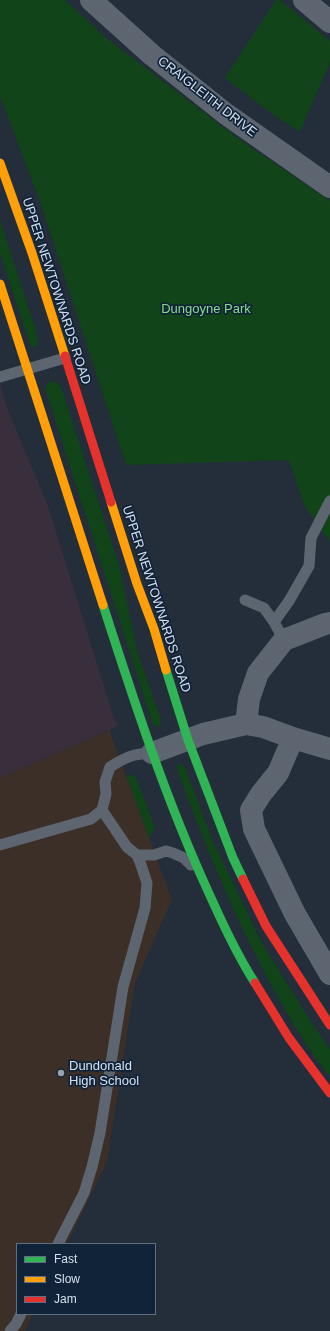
<!DOCTYPE html>
<style>
body{margin:0}
#map{position:relative;width:330px;height:1331px;overflow:hidden;background:#232e3a;font-family:Helvetica,sans-serif}
canvas{display:block}
.legend{position:absolute;left:16px;top:1243px;width:140px;height:72px;box-sizing:border-box;background:#112339;border:1px solid #5f6f81;margin:0;padding:5px 7px;list-style:none;font-size:12px;color:#d4e0ee}
.legend li{display:flex;align-items:center;gap:8px;height:20px}
.legend b{width:20px;border:1px solid #5f6f81}
</style>
<div id="map">
<canvas width="330" height="1331"></canvas>
<ul class="legend">
<li><b style="height:5px;background:#30b455"></b>Fast</li>
<li><b style="height:5px;background:#ff9f0a"></b>Slow</li>
<li><b style="height:5px;background:#e5322d"></b>Jam</li>
</ul>
</div>
<script>
const g = document.querySelector('canvas').getContext('2d');
g.lineJoin = 'round';
function fill(path, color) {
  g.fillStyle = color;
  g.fill(path, 'evenodd');
}
function trace(path, color, width, dash) {
  g.strokeStyle = color;
  g.lineWidth = width;
  g.lineCap = dash ? 'butt' : 'round';
  g.setLineDash(dash || []);
  g.stroke(path);
}
function drawText(font, color, halo, rows, align = 'center') {
  g.font = font + ' Helvetica,sans-serif';
  g.lineWidth = 3.5;
  g.setLineDash([]);
  g.textBaseline = 'middle';
  g.strokeStyle = halo;
  g.fillStyle = color;
  for (const [text, x, y, turn = 0] of rows) {
    g.save();
    g.translate(x, y);
    g.rotate((+turn || 0) * Math.PI / 180);
    g.textAlign = isNaN(turn) ? turn : align;
    if (halo) g.strokeText(text, 0, 0);
    g.fillText(text, 0, 0);
    g.restore();
  }
}
const industrial = new Path2D(`
 M0,383L5,403L48,506L112,712L118,726L0,778Z`);
const education = new Path2D(`
 M109,730L172,900L135,983L107,1162L67,1244H17V1314H33L25,1331H0V778Z`);
const green = new Path2D(`
 M0,0H65L105,37L236,137L330,201V542L304,505L289,460L126,465L41,204L0,96Z
 M276,0H280L330,41V62L300,132L275,116L225,78Z
 M0,220L35,328L38,343L36,347L30,345L0,253Z
 M53,381L59,384L62,390L120,569L137,651L160,717L161,724L159,727L153,725L45,388L48,383Z
 M179,764L184,765L212,839L262,943L304,1011L330,1050V1077C304,1044 283,1008 264,971C230,907 203,840 178,772L177,766Z
 M126,774L136,777L155,828L149,838Z`);
const lane = new Path2D(`
 M0,377L65,358
 M245,600L264,608L274,622L284,640
 M274,622L289,601L309,566L311,538L330,501
 M0,845L91,819L102,810L106,794L105,782L110,767C126,757 132,754 152,753
 M137,855H154L166,851L173,853L184,858L191,865
 M58,1244L84,1193L92,1167L100,1133L123,987L145,908L147,883L140,862L137,855L127,847L102,810
 M10,1331L16,1324L21,1314`);
const street = new Path2D(`
 M91,0L152,55L226,114L330,187
 M304,0L330,22
 M246,724L249,699L258,673L284,640L325,624L330,623
 M293,738L278,773L261,794L251,810L254,829L295,914L330,974
 M152,753L203,734L246,724L263,727L293,738L330,749`);
const fast = new Path2D(`
 M103,605C134,701 165,797 207,889C221,920 236,953 255,983
 M166,670L188,740L233,858L243,879`);
const slow = new Path2D(`
 M0,163L32,253L65,356
 M0,284L103,605
 M111,502L137,584L154,629L166,670`);
const jam = new Path2D(`
 M65,356L111,502
 M243,879L266,926L330,1025
 M255,983L289,1038L330,1093`);
const markers = [
 [61,1073,4,"#96a2af"]
];
const streetNames = [
 ["CRAIGLEITH DRIVE",207,97,38],
 ["UPPER NEWTOWNARDS ROAD",56,291,72],
 ["UPPER NEWTOWNARDS ROAD",156,599,72]
];
const parkNames = [
 ["Dungoyne Park",206,309]
];
const poiNames = [
 ["Dundonald",69,1066],
 ["High School",69,1081]
];
fill(industrial, '#392e3b');
fill(education, '#3c2f28');
fill(green, '#114419');
trace(lane, '#5d6570', 11);
trace(street, '#5d6570', 22);
trace(fast, '#30b455', 9);
trace(slow, '#ff9f0a', 9);
trace(jam, '#e5322d', 9);
for (const [x, y, r, color] of markers) {
  const dot = new Path2D();
  dot.arc(x, y, r, 0, 2 * Math.PI);
  g.fillStyle = color;
  g.fill(dot);
  trace(dot, '#112339', 1.5);
}
drawText('13px', '#d4e0ee', '#112339', streetNames);
drawText('13px', '#88da89', '#112339', parkNames);
drawText('13px', '#d4e0ee', '#112339', poiNames, 'left');
</script>
